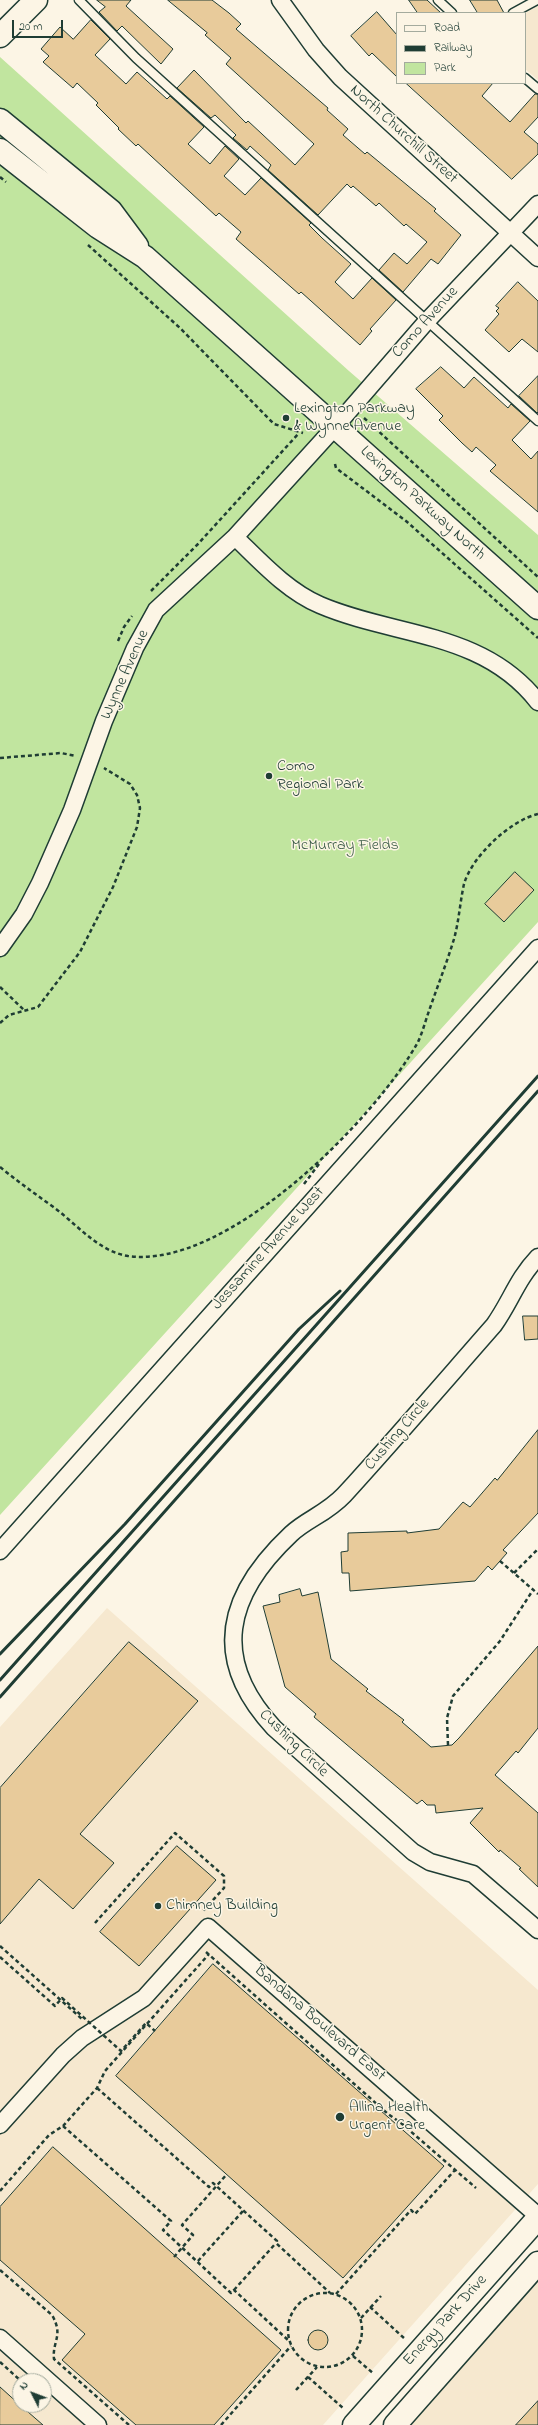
<!DOCTYPE html>
<style>
body{margin:0}
#map{position:relative;width:538px;height:2425px;overflow:hidden;background:#fcf5e5;font-family:"Indie Flower",sans-serif}
canvas{display:block}
.legend{position:absolute;left:396px;top:12px;width:130px;height:72px;box-sizing:border-box;background:#fcf5e5;border:1px solid #a4ab9e;margin:0;padding:5px 7px;list-style:none;font-size:12px;color:#1f3d34}
.legend li{display:flex;align-items:center;gap:8px;height:20px}
.legend b{width:20px;border:1px solid #a4ab9e}
.north{position:absolute;left:12px;top:2373px;width:40px;height:40px;box-sizing:border-box;background:#fcf5e5;border:1px solid #a4ab9e;border-radius:50%;rotate:312deg;font-size:11px;font-weight:700;line-height:16px;text-align:center;color:#1f3d34}
.north::after{content:'';display:block;margin:auto;width:14px;height:18px;background:#1f3d34;clip-path:polygon(50% 0,100% 100%,50% 72%,0 100%)}
.scale{position:absolute;left:12px;top:20px;width:51px;height:18px;box-sizing:border-box;border:2px solid #1f3d34;border-top:0;padding-left:5px;font-size:12px;line-height:14px;white-space:nowrap;color:#1f3d34;-webkit-text-stroke:3px #fcf5e5;paint-order:stroke}
</style>
<div id="map">
<canvas width="538" height="2425"></canvas>
<ul class="legend">
<li><b style="height:5px;background:#fcf5e5"></b>Road</li>
<li><b style="height:5px;background:#1f3d34"></b>Railway</li>
<li><b style="height:11px;background:#c1e59f"></b>Park</li>
</ul>
<div class="north">N</div>
<div class="scale">20 m</div>
</div>
<script>
const g = document.querySelector('canvas').getContext('2d');
g.lineJoin = 'round';
function fill(path, color) {
  g.fillStyle = color;
  g.fill(path, 'evenodd');
}
function trace(path, color, width, dash) {
  g.strokeStyle = color;
  g.lineWidth = width;
  g.lineCap = dash ? 'butt' : 'round';
  g.setLineDash(dash || []);
  g.stroke(path);
}
function drawText(font, color, halo, rows, align = 'center') {
  g.font = font + ' "Indie Flower",sans-serif';
  g.lineWidth = 3;
  g.setLineDash([]);
  g.textBaseline = 'middle';
  g.strokeStyle = halo;
  g.fillStyle = color;
  for (const [text, x, y, turn = 0] of rows) {
    g.save();
    g.translate(x, y);
    g.rotate((+turn || 0) * Math.PI / 180);
    g.textAlign = isNaN(turn) ? turn : align;
    if (halo) g.strokeText(text, 0, 0);
    g.fillText(text, 0, 0);
    g.restore();
  }
}
const built = new Path2D(`
 M538,6V80L525,69V13Z
 M107,1608L538,1990V2184L323,2425H0V1727ZM20,2381H44V2405H20Z
 M538,2282V2425H410Z`);
const green = new Path2D(`
 M0,57L349,371L538,535V922L0,1515Z`);
const building = new Path2D(`
 M97,0H131L126,6L173,49L161,64L122,26L117,31L99,12L105,7Z
 M168,0H212L229,13L241,24L236,29L328,108L327,110L348,129L343,135L365,154L367,152L436,209L434,211L461,235L438,264L431,259L403,292L379,270L394,253L407,264L427,242L406,224L404,226L379,203L376,206L353,186L351,188L347,184L318,215L268,170L271,165L250,146L247,150L233,138L236,135L215,115L211,118L177,88L194,70L246,123L248,121L262,134L295,165L314,144L226,64L231,58L205,35L207,33Z
 M409,0H427L441,13H418Z
 M470,0H497L504,13H478Z
 M377,12L397,35V77L372,53L369,56L351,36Z
 M91,20L110,39L95,55L111,70L126,84L137,72L167,99L170,96L204,127L188,144L210,164L225,146L239,159L224,176L245,195L261,178L311,223L309,225L322,238L351,264L335,282L353,299L372,278L396,300L370,329L372,331L360,345L301,292L299,294L236,239L241,232L219,213L216,216L138,144L136,146L118,129L119,128L96,105L98,103L77,83L73,88L43,62L49,56L41,49L60,27L73,39Z
 M406,83H493L482,96L510,122L535,94H538V117L524,132L538,144V154L512,179Z
 M518,282L538,301V352L522,339L509,352L485,330L499,314L496,311L499,308L496,306Z
 M441,367L464,388L474,377L508,408L511,404L530,421L512,440L531,459L538,451V512L490,471L496,465L476,447L472,452L462,443L439,420L443,416L416,389Z
 M538,376V412L537,413L519,396Z
 M515,872L534,890L504,922L485,904Z
 M523,1316H538V1339L525,1340Z
 M538,1430V1513L503,1550L507,1553L492,1570L488,1566L475,1581L350,1591L349,1573H342L341,1552L348,1551V1533L407,1531V1533L439,1529L463,1502L470,1507L495,1478L497,1480Z
 M300,1589L302,1596L318,1592L331,1659L368,1689L366,1691L404,1720L402,1722L431,1747L452,1745L459,1738L538,1646V1728L518,1753L516,1751L495,1775L538,1813V1887L519,1869L521,1868L500,1850L499,1852L470,1823L483,1808L436,1813L435,1805H427L422,1800L417,1804L314,1717L316,1714L285,1687L263,1606L280,1602L279,1595Z
 M129,1642L198,1701L80,1834L114,1863L73,1909L39,1879L0,1924V1788Z
 M177,1846L216,1880L139,1966L100,1932Z
 M213,1964L444,2166L343,2278L116,2076Z
 M53,2147L281,2350L214,2425H136L62,2360L85,2334L0,2260V2207Z
 M308 2340a10 10 0 1 1 20 0a10 10 0 1 1-20 0Z
 M0,2387L20,2405L43,2425H0Z
 M538,2401V2425H516Z`);
const path = new Path2D(`
 M0,177L6,182
 M88,245L180,328L274,424L303,433
 M364,418L538,577
 M335,464L336,468L406,521L538,638
 M151,591L198,544L299,433
 M118,641L124,627L132,616
 M0,758L61,753L76,756
 M0,987L24,1010
 M0,1023L9,1015L38,1007L80,952L113,887L137,827L140,808L137,795L130,784L104,768
 M0,1167C17,1181 34,1193 52,1206C76,1223 97,1251 128,1256C226,1270 374,1121 418,1042C423,1031 426,1019 430,1008C438,985 447,962 454,939C459,921 460,902 464,884C472,856 511,820 538,814
 M304,1184L319,1164
 M500,1561L538,1594
 M514,1573L538,1549
 M448,1745L447,1718L453,1696L500,1641L533,1590
 M95,1923L175,1833L224,1876V1888L203,1911
 M0,1946L82,2019
 M206,1952L388,2114L401,2123L476,2188
 M97,2088L209,2187L213,2183L277,2241L276,2243L330,2293
 M63,2126L171,2221L163,2230L231,2293L234,2290L289,2341
 M0,2191L49,2135L63,2126L97,2088L105,2071L209,1954
 M198,2261L243,2211
 M0,2270L52,2315C64,2336 52,2341 54,2359L129,2425
 M234,2290L276,2243
 M288 2330a37 37 0 1 1 74 0a37 37 0 1 1-74 0Z
 M336,2294L411,2210L415,2214L455,2170
 M370,2307L405,2339
 M361,2318L381,2296
 M353,2356L374,2374
 M0,2362L21,2381
 M308,2377L343,2408
 M296,2390L317,2367
 M221,2425L291,2346`);
const lane = new Path2D(`
 M79,0L136,58L538,421
 M438,0L452,13
 M513,13L537,0
 M525,78L538,89`);
const street = new Path2D(`
 M280,0L316,50L340,77L538,258
 M235,537C260,561 287,591 320,605C395,637 483,631 538,702
 M0,948L24,914L40,883L72,810L104,721L135,648L156,610L235,537L335,427L426,322L538,204
 M538,1257C517,1279 511,1301 494,1325C444,1382 395,1439 344,1495C326,1514 307,1519 291,1534C226,1595 210,1659 274,1728L413,1852L430,1862L473,1874L538,1930
 M0,1551L538,948
 M0,2125L63,2055L82,2038L144,1998L208,1927L538,2216
 M0,2338L98,2425`);
const secondary = new Path2D(`
 M0,36L36,0
 M0,120L111,211L137,246
 M0,150L98,227L145,257L538,608
 M354,2425L538,2218
 M395,2425L538,2263`);
const rail = new Path2D(`
 M0,1654L125,1524L299,1329L340,1291
 M0,1680L538,1076
 M0,1697L538,1091`);
const pathBridge = new Path2D(`
 M0,1957L55,2006L62,1998L121,2051L146,2023L155,2031
 M174,2257L193,2235L182,2225L227,2174`);
const markers = [
 [286,418,4,"#1f3d34"],
 [269,776,4,"#1f3d34"],
 [158,1906,4,"#1f3d34"],
 [340,2117,5,"#1f3d34"]
];
const streetNames = [
 ["North Churchill Street",403,135,42],
 ["Como Avenue",426,323,-48],
 ["Lexington Parkway North",422,504,42],
 ["Wynne Avenue",126,675,-66],
 ["Jessamine Avenue West",269,1249,-48],
 ["Cushing Circle",398,1435,-49],
 ["Cushing Circle",293,1744,44],
 ["Bandana Boulevard East",319,2024,41],
 ["Energy Park Drive",446,2321,-48]
];
const poiNames = [
 ["Lexington Parkway",294,409],
 ["& Wynne Avenue",294,427],
 ["Como",277,767],
 ["Regional Park",277,785],
 ["Chimney Building",166,1906],
 ["Allina Health",349,2108],
 ["Urgent Care",349,2126]
];
const parkNames = [
 ["McMurray Fields",345,846]
];
fill(built, '#f6e8cf');
fill(green, '#c1e59f');
fill(building, '#e8cb9b');
trace(building, '#1f3d34', 1);
trace(lane, '#1f3d34', 11);
trace(street, '#1f3d34', 19);
trace(secondary, '#1f3d34', 25);
trace(path, '#1f3d34', 2.5, [4, 3]);
trace(lane, '#fcf5e5', 8);
trace(street, '#fcf5e5', 16);
trace(secondary, '#fcf5e5', 22);
trace(rail, '#1f3d34', 3);
trace(pathBridge, '#1f3d34', 2.5, [4, 3]);
for (const [x, y, r, color] of markers) {
  const dot = new Path2D();
  dot.arc(x, y, r, 0, 2 * Math.PI);
  g.fillStyle = color;
  g.fill(dot);
  trace(dot, '#fcf5e5', 1.5);
}
drawText('16px', '#1f3d34', '#fcf5e5', streetNames);
drawText('16px', '#1f3d34', '#fcf5e5', poiNames, 'left');
drawText('16px', '#3f5f49', '#fcf5e5', parkNames);
</script>
